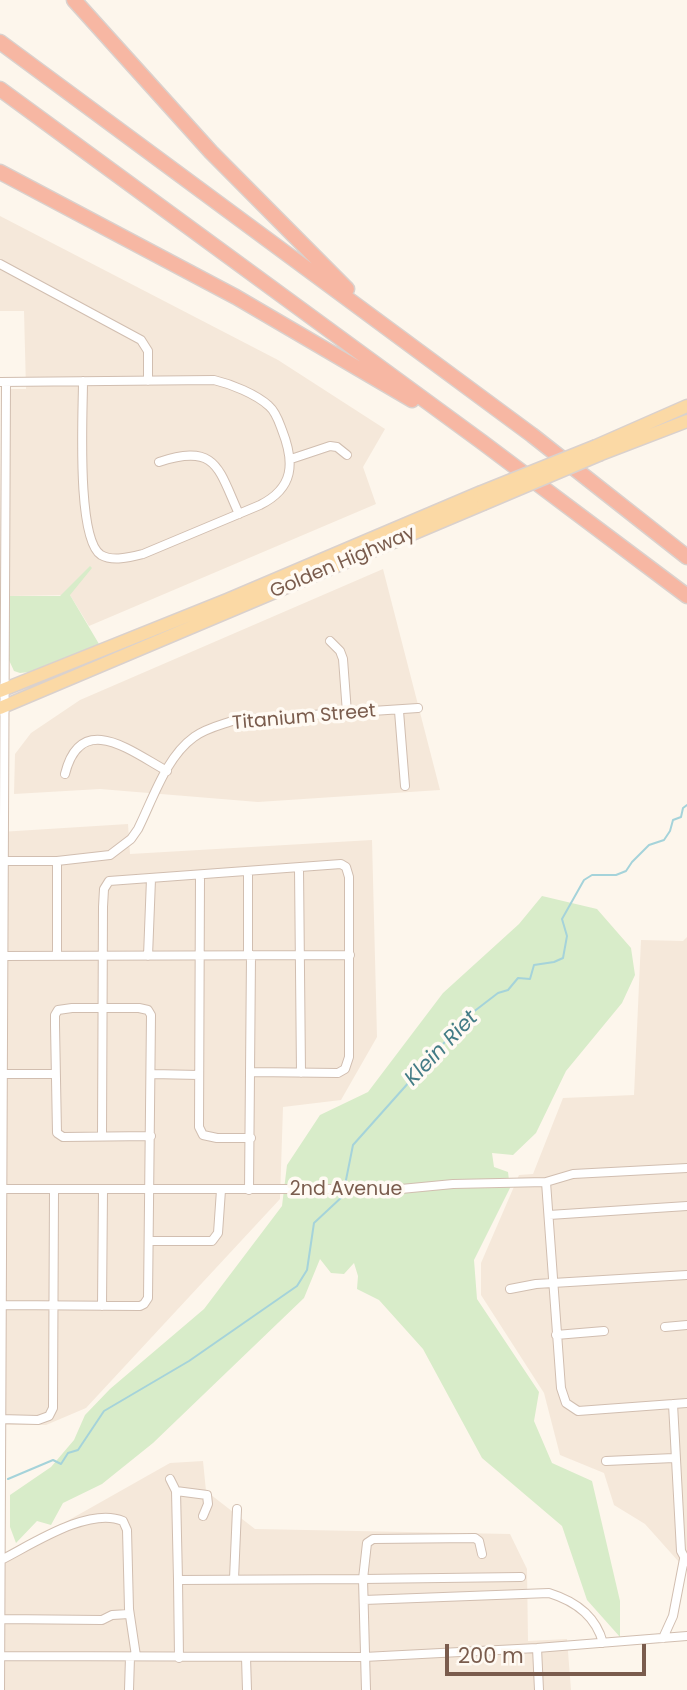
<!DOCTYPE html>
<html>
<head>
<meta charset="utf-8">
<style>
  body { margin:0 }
  #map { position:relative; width:687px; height:1690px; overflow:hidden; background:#fdf6ec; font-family:Poppins,sans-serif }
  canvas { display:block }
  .scale { position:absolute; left:445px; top:1644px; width:201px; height:32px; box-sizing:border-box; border:4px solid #7a5c4d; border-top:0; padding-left:9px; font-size:21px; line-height:24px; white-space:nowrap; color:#7a5c4d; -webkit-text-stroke:5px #fffaf3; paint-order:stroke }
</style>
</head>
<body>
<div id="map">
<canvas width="687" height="1690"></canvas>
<div class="scale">200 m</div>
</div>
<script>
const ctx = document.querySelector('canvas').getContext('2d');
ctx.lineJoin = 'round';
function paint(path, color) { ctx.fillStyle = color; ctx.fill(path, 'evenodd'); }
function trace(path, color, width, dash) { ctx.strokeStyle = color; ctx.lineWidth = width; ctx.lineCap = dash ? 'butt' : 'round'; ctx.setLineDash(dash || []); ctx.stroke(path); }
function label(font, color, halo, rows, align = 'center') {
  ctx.font = font + ' Poppins,sans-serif'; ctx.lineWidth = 7; ctx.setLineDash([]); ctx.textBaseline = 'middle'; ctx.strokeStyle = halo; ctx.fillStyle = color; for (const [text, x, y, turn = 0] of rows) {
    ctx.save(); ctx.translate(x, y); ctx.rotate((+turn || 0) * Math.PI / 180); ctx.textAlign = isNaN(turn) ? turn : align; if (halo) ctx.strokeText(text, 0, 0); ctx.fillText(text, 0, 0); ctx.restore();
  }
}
const residential = new Path2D(`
  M0 216 278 360 385 429 363 467 376 504 89 626 70 595 9 596 6 389H26L24 311H0Z
  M383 569 440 790 258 802 100 789 14 794 15 754 31 733 80 700Z
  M128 824 130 854 372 840 377 1037 341 1100 283 1107 280 1199 86 1408 46 1425H0V832Z
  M687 937V1571L645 1524 614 1505 604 1473 560 1455 544 1393 481 1295V1263L519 1175 533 1174 563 1098 634 1095 641 940 683 941Z
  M203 1461 206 1491 255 1529 510 1534 527 1569 528 1641 567 1639 571 1690H0V1559L170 1463Z`);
const green = new Path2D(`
  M90 566 92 568 70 595 99 644 29 672 20 673 14 671 8 658 9 596H60Z
  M542 896 597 909 631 948 635 975 622 1003 566 1071 536 1133 513 1155 492 1153 494 1167 508 1172 510 1188 474 1260 477 1299 539 1392 534 1421 552 1463 592 1481 620 1601V1637L587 1600 562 1526 482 1458 423 1349 379 1300 357 1289 358 1276 354 1263 344 1274 331 1273 320 1259 304 1298 153 1443 102 1484 63 1503 51 1525 37 1521 16 1543 10 1527V1495L51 1467 74 1440 85 1415 110 1389 204 1309 282 1206 287 1165 320 1115 368 1092 443 993 519 924Z`);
const stream = new Path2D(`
  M345 1185 353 1145 468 1016 498 993 508 990 518 978 530 979 534 965 554 962 563 958 567 936 562 919 584 880 592 875H616L626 871 632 862 649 845 664 840 670 831 673 820 681 817 683 808 687 805
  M8 1479 53 1460 61 1464 68 1453 78 1450 104 1411 189 1361 297 1286 307 1270 314 1223 344 1195`);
const street = new Path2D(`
  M0 264 141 340 148 351V381
  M0 382 214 380C231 384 256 394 269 406 276 412 279 422 282 430 295 463 294 488 260 505L143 554C131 557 113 562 101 555 76 539 83 412 83 381
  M291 459 330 446 337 447 347 455
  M159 462C217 443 218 468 239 514
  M330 641 340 651 343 659 347 713
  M399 711 405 786
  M65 774C81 710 132 752 167 771
  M4 861H57L110 855 131 839 138 829C153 799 166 757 194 737 206 728 221 725 235 720L418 708
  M57 861V956
  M299 869 301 1073
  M200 875 199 1127 203 1135 217 1138H251
  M248 955V872
  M0 956 350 955
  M148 956 151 879
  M3 1074H55
  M152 1074 199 1075
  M102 1136 103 907 104 889 109 881 341 864 346 867 349 877V1057L345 1069 338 1073 252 1072
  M546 1182 561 1388 566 1403 578 1411 687 1403
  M0 1189H401L453 1184 546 1182 573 1174 687 1168
  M249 1190 251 955
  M549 1215 687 1206
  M150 1241H212L218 1233 221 1190
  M510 1289 536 1284 687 1275
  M2 1305 140 1306 144 1304 148 1298 151 1015 148 1010 139 1008H72L58 1010 55 1015V1025L57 1133 63 1137 151 1136
  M102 1306 103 1190
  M665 1327 687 1325
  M556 1335 604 1331
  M673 1404 681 1551 687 1562
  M0 1419 38 1420 49 1416 53 1408 54 1190
  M606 1461 674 1458
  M170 1479 176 1491 178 1580
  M176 1491 207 1495 208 1504 203 1516
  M482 1554 479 1541 475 1538 373 1539 367 1543 363 1579 521 1577
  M1 1560C31 1545 89 1506 123 1521L127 1530 129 1609 136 1656
  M234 1579 237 1509
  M364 1600 549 1593C575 1601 596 1616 603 1643
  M1 1619 102 1620 112 1615 129 1614
  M663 1638 673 1616 684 1559
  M537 1648 539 1690
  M0 1656 364 1657 537 1648 687 1636
  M246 1657 247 1690
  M179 1658 178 1580 363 1579 366 1690
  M0 1690 6 382
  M129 1690 130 1657`);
const primary = new Path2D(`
  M596 446 687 406
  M601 454 687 421
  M0 691 227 600 479 493
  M0 708 483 504`);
const highway = new Path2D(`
  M74 0 211 152 347 289
  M0 42 532 435 687 557
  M0 89 482 442 687 596
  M0 172 236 297 412 400`);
const primaryBridge = new Path2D(`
  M479 493 596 446
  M483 504 601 454`);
const streetNames = [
  ["Golden Highway",343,563,-23],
  ["Titanium Street",304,718,-5],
  ["2nd Avenue",346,1190]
];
const waterNames = [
  ["Klein Riet",442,1049,-46]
];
paint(residential, '#f5e8da');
paint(green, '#d8ecc9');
trace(stream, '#a5d3da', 2);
trace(street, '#d1beb0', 10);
trace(primary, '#dad1cd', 15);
trace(highway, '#dad1cd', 17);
trace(street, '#fff', 8);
trace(primary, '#fbd9a5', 12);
trace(highway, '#f7b7a3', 14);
trace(primaryBridge, '#dad1cd', 15, []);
trace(primaryBridge, '#fbd9a5', 12);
label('19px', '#7a5c4d', '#fffaf3', streetNames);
label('italic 21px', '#437c86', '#fffaf3', waterNames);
</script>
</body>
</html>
